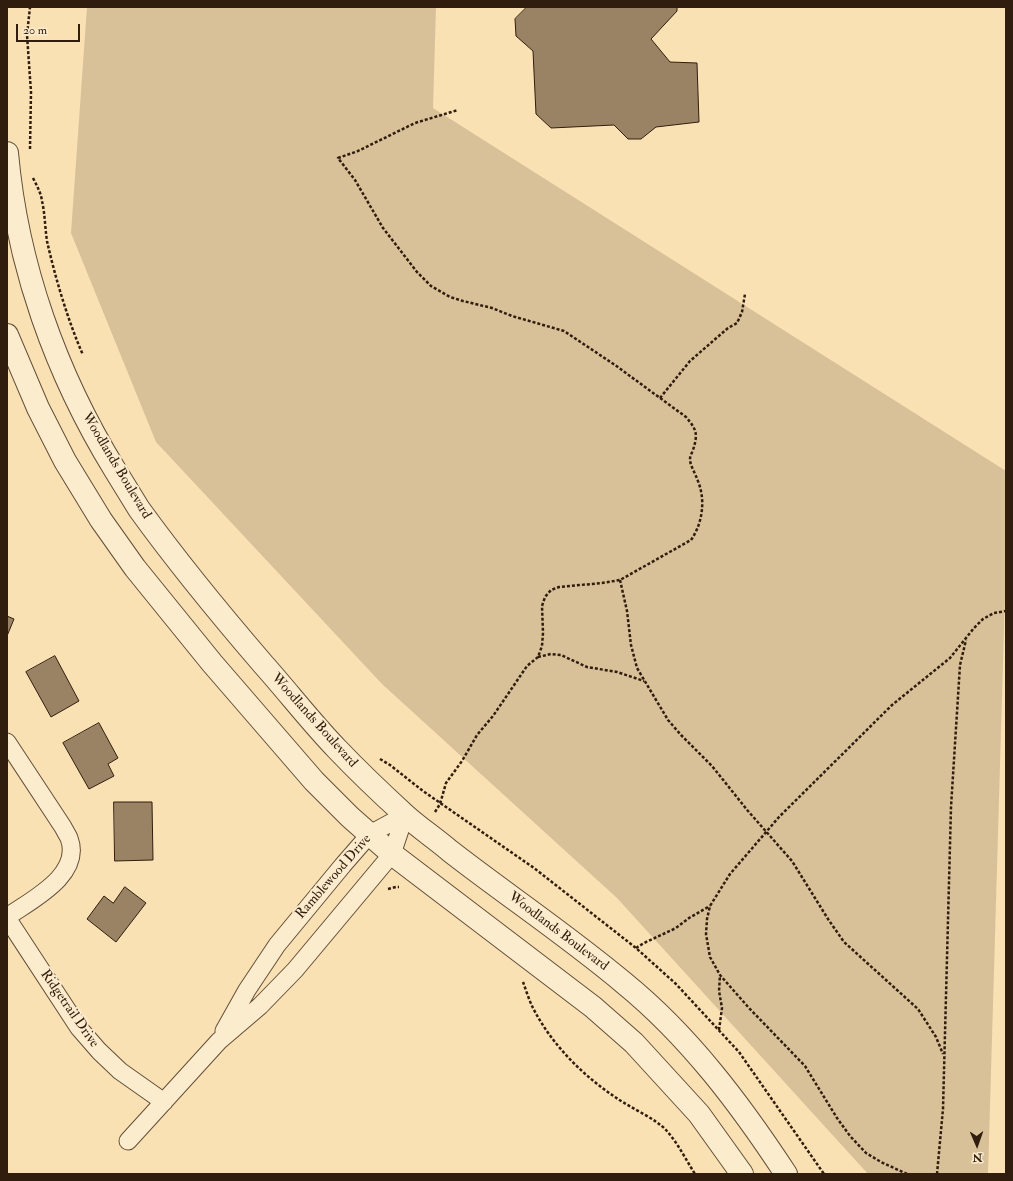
<!DOCTYPE html>
<html>
<head>
<meta charset="utf-8">
<style>
  body { margin:0 }
  #map { position:relative; width:1013px; height:1181px; overflow:hidden; background:#fae1b4; font-family:"IM FELL Double Pica",serif }
  canvas { display:block }
  .frame { position:absolute; inset:0; border:8px solid #301d0d; pointer-events:none }
  .north { position:absolute; left:957px; top:1125px; width:40px; height:40px; -webkit-text-stroke:3px #fcecce; paint-order:stroke; rotate:178deg; font-size:11px; font-weight:700; line-height:16px; text-align:center; color:#301d0d }
  .north::after { content:''; display:block; margin:auto; width:14px; height:18px; background:#301d0d; clip-path:polygon(50% 0,100% 100%,50% 72%,0 100%) }
  .scale { position:absolute; left:16px; top:24px; width:64px; height:18px; box-sizing:border-box; border:2px solid #301d0d; border-top:0; padding-left:5px; font-size:12px; line-height:14px; white-space:nowrap; color:#301d0d; -webkit-text-stroke:3px #fcecce; paint-order:stroke }
</style>
</head>
<body>
<div id="map">
<canvas width="1013" height="1181"></canvas>
<div class="frame"></div>
<div class="north">N</div>
<div class="scale">20 m</div>
</div>
<script>
const ctx = document.querySelector('canvas').getContext('2d');
ctx.lineJoin = 'round';
function paint(path, color) { ctx.fillStyle = color; ctx.fill(path, 'evenodd'); }
function trace(path, color, width, dash) { ctx.strokeStyle = color; ctx.lineWidth = width; ctx.lineCap = dash ? 'butt' : 'round'; ctx.setLineDash(dash || []); ctx.stroke(path); }
function label(font, color, halo, rows, align = 'center') {
  ctx.font = font + ' "IM FELL Double Pica",serif'; ctx.lineWidth = 4; ctx.setLineDash([]); ctx.textBaseline = 'middle'; ctx.strokeStyle = halo; ctx.fillStyle = color; for (const [text, x, y, turn = 0] of rows) {
    ctx.save(); ctx.translate(x, y); ctx.rotate((+turn || 0) * Math.PI / 180); ctx.textAlign = isNaN(turn) ? turn : align; if (halo) ctx.strokeText(text, 0, 0); ctx.fillText(text, 0, 0); ctx.restore();
  }
}
const green = new Path2D(`
  M87 7H436L433 108 1006 471V561L988 1174H868L617 898 382 684 156 442 71 233Z`);
const building = new Path2D(`
  M527 7H677V11L651 39 670 62 697 63 699 122 656 127 641 139H628L614 125 551 128 536 114 533 51 516 36 515 19Z
  M7 616 14 619 7 636Z
  M55 656 79 701 51 717 26 672Z
  M99 723 118 758 108 764 114 776 89 789 63 743Z
  M114 802H152L153 860 115 861Z
  M125 887 146 903 116 942 87 919 104 896 113 903Z`);
const path = new Path2D(`
  M30 149 31 92 27 35 30 7
  M33 178C37 186 41 193 42 201 45 214 45 228 47 241 55 277 68 321 83 355
  M660 398 690 361 728 328 737 323 742 312 745 294
  M620 580 627 611 631 645 637 668 668 720 681 735 712 766 748 811 792 861 828 919 844 942 918 1009 936 1037 943 1054
  M538 657 551 654 561 655 587 667 617 672 644 681
  M380 759 390 765 423 791 534 868 636 948 676 984 739 1052 824 1174
  M435 812 440 804 446 783 462 761 477 735 493 716 527 666 538 657 542 646 543 633 542 606 545 597 551 590 559 587 602 583 620 580 691 540C703 523 706 498 697 479 695 472 690 466 690 459 690 456 692 453 693 450 698 434 697 430 686 417L615 365 564 331 512 316 492 308 463 301 450 297 431 286 417 272 383 228 355 180 338 158 358 151 415 123 458 110
  M388 889 396 887H399
  M636 948 644 943 676 928 689 918 710 906
  M523 982C526 990 529 1000 533 1008 552 1045 583 1076 618 1099 631 1108 656 1119 666 1130 678 1143 686 1160 695 1174
  M719 1030 722 1008 719 991 720 975
  M907 1174 881 1162 866 1153 850 1136 837 1118 805 1066 749 1008 720 975 710 957 706 934 707 919 710 906 730 874 779 817 892 705 950 658 974 628 983 619 994 613 1006 611
  M937 1174 943 1109 951 807 960 665 966 640`);
const minor = new Path2D(`
  M7 742 63 827C65 831 67 834 69 838 83 875 31 900 7 917
  M7 918 79 1028 99 1051 120 1071 164 1102
  M224 1031 247 990 277 945 343 865 370 834 405 815
  M128 1141 219 1041 260 1006 295 970 392 854 405 815`);
const tertiary = new Path2D(`
  M7 153C17 265 56 374 115 470 123 483 131 496 139 509 178 563 220 614 263 664 288 692 311 722 337 749 358 771 381 793 404 814 418 827 435 838 450 851 508 896 568 936 624 983 689 1036 740 1104 786 1174
  M7 335 38 408 65 461 101 520 135 568 212 663 314 781 350 817 392 854 593 1007 634 1043 699 1114 742 1174`);
const streetNames = [
  ["Woodlands Boulevard",116,466,59],
  ["Woodlands Boulevard",314,721,48],
  ["Ramblewood Drive",334,877,-49],
  ["Woodlands Boulevard",558,932,37],
  ["Ridgetrail Drive",69,1009,55]
];
paint(green, '#d8c098');
paint(building, '#998364');
trace(building, '#301d0d', 1);
trace(minor, '#624e37', 19);
trace(tertiary, '#624e37', 24);
trace(path, '#301d0d', 2.5, [3, 2]);
trace(minor, '#fcecce', 17);
trace(tertiary, '#fcecce', 22);
label('14px', '#301d0d', '#fcecce', streetNames);
</script>
</body>
</html>
